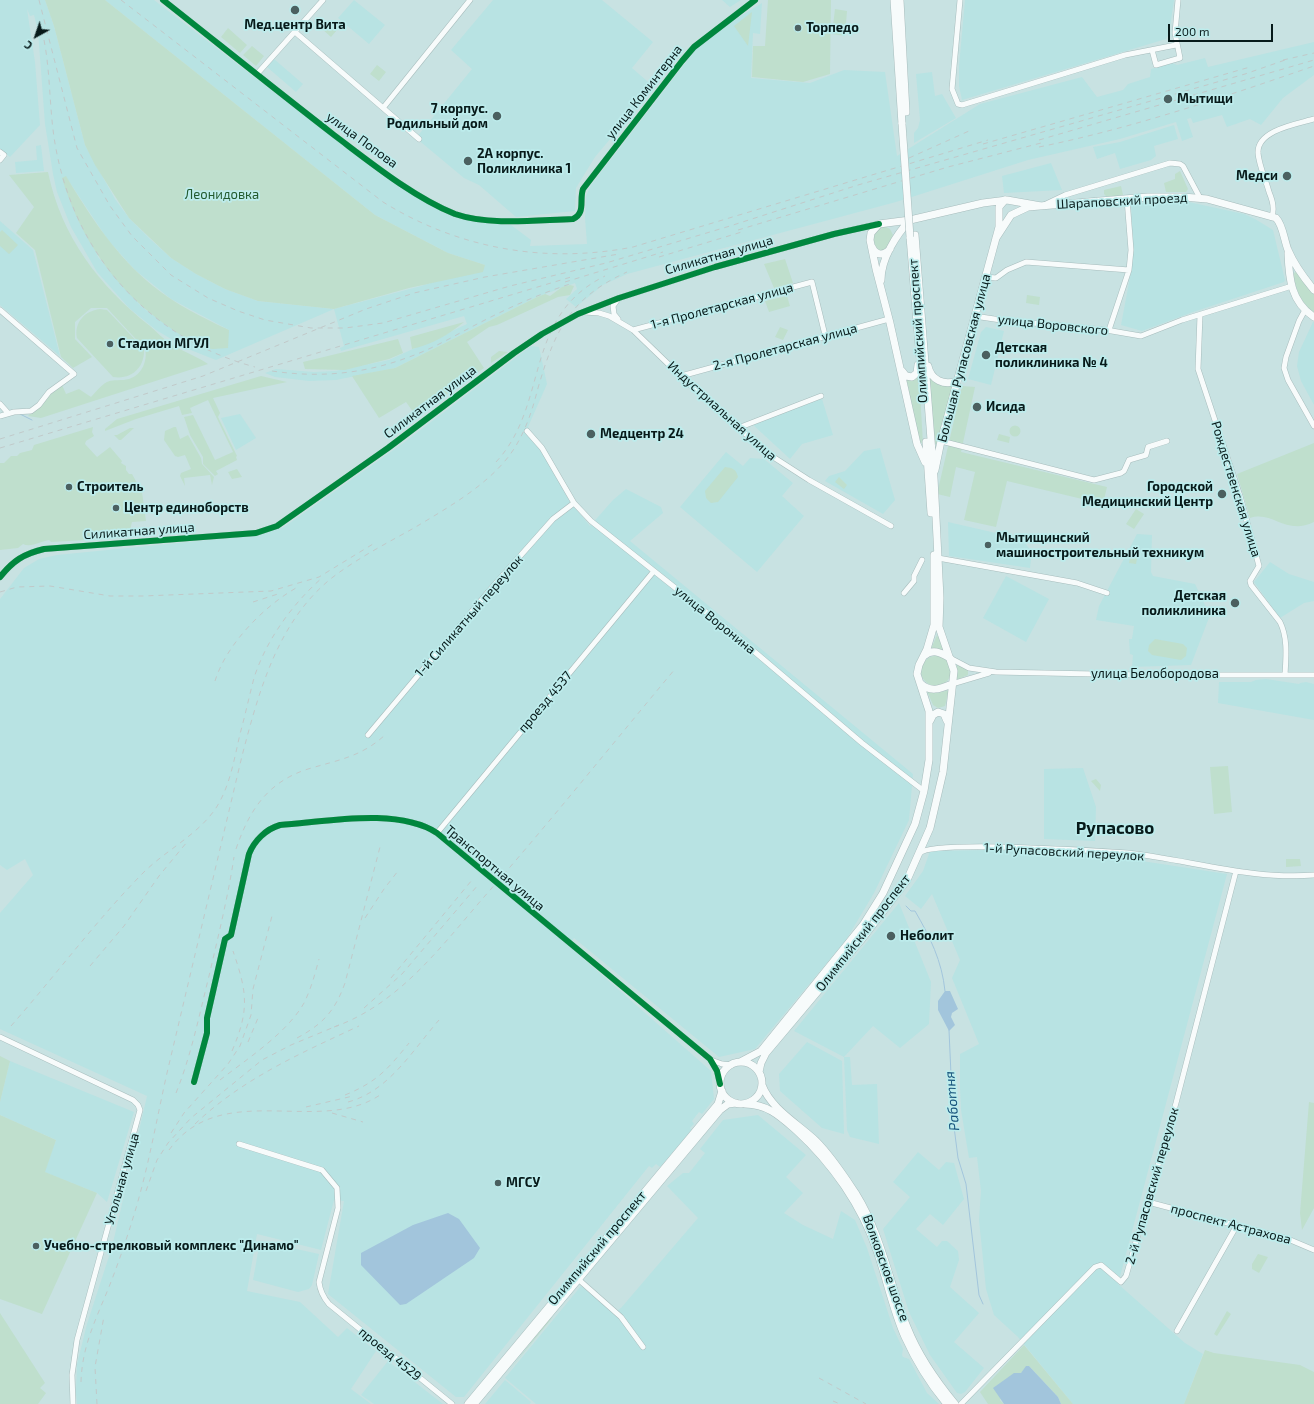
<!DOCTYPE html>
<html>
<head>
<meta charset="utf-8">
<style>
  body { margin:0 }
  #map { position:relative; width:1314px; height:1404px; overflow:hidden; background:#c8e2e2; font-family:"Exo 2",sans-serif }
  canvas { display:block }
  .north { position:absolute; left:16px; top:16px; width:40px; height:40px; -webkit-text-stroke:3px #bdecec; paint-order:stroke; rotate:220deg; font-size:11px; font-weight:700; line-height:16px; text-align:center; color:#071a1a }
  .north::after { content:''; display:block; margin:auto; width:14px; height:18px; background:#071a1a; clip-path:polygon(50% 0,100% 100%,50% 72%,0 100%) }
  .scale { position:absolute; left:1168px; top:24px; width:105px; height:18px; box-sizing:border-box; border:2px solid #071a1a; border-top:0; padding-left:5px; font-size:12px; line-height:14px; white-space:nowrap; color:#071a1a; -webkit-text-stroke:3px #bdecec; paint-order:stroke }
</style>
</head>
<body>
<div id="map">
<canvas width="1314" height="1404"></canvas>
<div class="north">С</div>
<div class="scale">200 m</div>
</div>
<script>
const ctx = document.querySelector('canvas').getContext('2d');
ctx.lineJoin = 'round';
function paint(path, color) { ctx.fillStyle = color; ctx.fill(path, 'evenodd'); }
function trace(path, color, width, dash) { ctx.strokeStyle = color; ctx.lineWidth = width; ctx.lineCap = dash ? 'butt' : 'round'; ctx.setLineDash(dash || []); ctx.stroke(path); }
function label(font, color, halo, rows, align = 'center') {
  ctx.font = font + ' "Exo 2",sans-serif'; ctx.lineWidth = 3.5; ctx.setLineDash([]); ctx.textBaseline = 'middle'; ctx.strokeStyle = halo; ctx.fillStyle = color; for (const [text, x, y, turn = 0] of rows) {
    ctx.save(); ctx.translate(x, y); ctx.rotate((+turn || 0) * Math.PI / 180); ctx.textAlign = isNaN(turn) ? turn : align; if (halo) ctx.strokeText(text, 0, 0); ctx.fillText(text, 0, 0); ctx.restore();
  }
}
const built = new Path2D(`
  M0 0H45L54 26 85 145 115 199 129 218 150 239 171 258 196 274 225 289 258 301 334 309 421 286 485 265 448 253 375 215 105 0H154L383 176 444 213 479 222 511 225 531 240 530 246 587 244 585 218 586 196 591 185 696 49 724 26 762 3 760 34 753 33 751 78 810 83 844 70 885 72 897 156 980 104 1082 77 1097 97 1123 90 1128 84 1150 77 1151 69 1172 63 1177 65 1205 58 1208 67 1314 42V75L1283 98 1261 125 1250 119 1227 127 1222 115 1193 123 1191 118 1187 119 1193 137 1182 141 1176 122 1120 139 1028 160 896 202 627 274 603 285 576 307 566 299 577 289 575 283 537 297 395 368 336 380 309 381 275 377 265 373 276 369 314 372 335 371 389 360 467 324 464 316 341 351 340 348 344 346 334 309 216 360 188 349 156 330 129 308 97 272 71 227 57 192 53 174 45 124 38 31 34 15 30 16 27 9 35 62 40 125 10 157 3 152 0 155ZM66 177 108 240 135 270 171 299 229 330 154 316 141 306 98 257Z
  M354 0 385 25 369 44 338 18Z
  M493 0H602L653 42 632 68 654 87 595 157 576 188 575 211 516 217 479 185 464 178 416 138 472 69 451 50Z
  M722 0H741L730 7Z
  M965 0H1174L1169 34 1166 39 962 100 959 86V66Z
  M274 59 303 84 296 92 267 67Z
  M932 72 935 96 942 94 956 118 914 143V133L918 128 920 120 916 74Z
  M1174 125 1178 139 1154 146 1156 156 1151 160 1120 169 1115 153 1097 159 1093 147 1120 142Z
  M41 145 44 171 16 173 15 162 37 160 36 146Z
  M1051 163 1062 190 1004 193 1002 176Z
  M1168 201H1184L1244 214 1255 219 1273 230 1285 280 1284 282 1193 312 1142 331 1121 325 1131 272 1133 244 1131 204Z
  M0 221 33 250 60 356 0 305Z
  M1313 322H1314V405L1301 381 1297 366 1299 352Z
  M986 327 1004 331 991 385 968 379 981 332Z
  M531 346 539 347 547 384 528 427 570 502 590 526 613 500 626 489 661 507 663 513 630 541 913 774 909 820 874 893 846 940 755 1049 719 1057 574 938 569 946 711 1071 714 1099 702 1114 699 1112 692 1121 694 1124 690 1128 692 1130 660 1167 656 1164 652 1168 649 1166 464 1397H456L328 1294 344 1201 334 1200 321 1250 257 1234 247 1291 300 1302 338 1337 347 1328 376 1351 351 1389 371 1404H77L76 1393 77 1364 87 1324 112 1247 147 1096 0 1029V913L33 875 25 859 7 870 0 865V599L24 568 39 559 57 555 259 535 284 527 402 444Z
  M822 399 833 435 802 444 790 459 750 422Z
  M240 414 256 438 236 450 221 418Z
  M880 448 895 500 883 514 825 481 829 476 845 471 864 451Z
  M726 452 743 466 750 458 764 459 793 483 782 496 804 516 757 572 680 507Z
  M948 522 1022 539 1032 552 1030 568 949 556Z
  M1137 534 1152 535 1151 572 1153 576 1195 584 1209 613 1210 615 1191 665 1132 667 1133 655 1130 654 1129 639H1132L1134 626 1096 620 1099 606Z
  M1270 562 1289 574 1314 582V601L1304 603 1280 618 1254 582Z
  M1006 576 1049 599 1026 642 983 618Z
  M1266 679 1299 684 1300 683 1306 682 1314 684V720L1218 703 1219 682H1251L1256 680Z
  M1083 768 1096 807 1095 841 1044 839V769Z
  M987 850 1096 854 1227 874 1118 1284 1185 1343 1203 1354 1184 1404H1073L1018 1337 994 1315 986 1289 979 1220 981 1191 977 1157 969 1158 961 1110 960 1088V1054L979 1044 952 978 960 960 932 894 921 909 905 896 923 871 930 851Z
  M899 903 931 982 929 1024 900 1048 873 1026 844 1057H850L852 1085 877 1084 879 1144 850 1137 847 1130 844 1057 794 1031Z
  M807 1042 842 1061 844 1134 822 1128 780 1091 779 1074Z
  M10 1061 134 1112 107 1202 97 1193 44 1172 56 1140 0 1115V1102Z
  M758 1115 806 1155 786 1177 803 1193 784 1213 803 1225 833 1239 841 1211 855 1220 867 1248 893 1328 903 1349 902 1355 903 1357 909 1359 927 1393 939 1404H536L505 1378 581 1286 614 1313 621 1308 698 1218 667 1186 683 1173H689L705 1153 700 1149 723 1120Z
  M918 1152 939 1170 946 1162 954 1163 964 1199 943 1225 930 1214 916 1229 937 1247 942 1241H947L958 1251 959 1260 950 1287 979 1313 954 1342 984 1368 965 1392 961 1394 957 1393 930 1355 909 1312 883 1229 910 1197 893 1182Z
  M260 1241 319 1254 312 1285 309 1289 298 1292 253 1280Z
  M388 1361 430 1394 443 1404H374L361 1395Z
  M505 1380 531 1402 530 1404H485Z`);
const green = new Path2D(`
  M45 0H105L375 215 448 253 485 265 483 272 409 288 334 309 258 301 225 289 196 274 171 258 129 218 95 165 85 145 54 26Z
  M768 0H831L830 74 803 82 752 77 753 46H765Z
  M835 9 847 11 845 36 832 34Z
  M752 12 748 46 734 26Z
  M328 22 337 30 331 37 322 29Z
  M228 28 247 45 240 53 221 37Z
  M252 46 264 56 256 66 243 55Z
  M377 65 386 72 379 81 370 74Z
  M1180 171 1188 189 1186 192H1166L1164 183 1175 179V174Z
  M48 172C61 236 99 286 150 326 158 333 166 342 176 347 187 353 198 357 208 364L41 418 28 416 50 393 62 385 66 394 79 389 91 397C96 392 101 385 107 382 114 379 122 381 129 379 142 375 148 360 145 349L107 308H91L75 322V339L92 357 73 368 61 357 35 250 16 233 34 207 9 175Z
  M66 176C90 216 116 256 153 286 175 304 203 318 229 330L228 348C221 348 212 350 206 348 192 344 178 333 166 325 115 289 80 238 62 178Z
  M1121 186 1123 195 1107 197 1104 194V190Z
  M885 226 890 229 893 235 886 250 879 251 874 245 873 233 877 228Z
  M2 230 18 245 9 254 0 246V232Z
  M785 259 793 283 774 288 764 264Z
  M1296 271 1314 293V313C1300 302 1297 291 1293 275Z
  M570 285 574 286 570 295 558 297 497 325 489 327 467 342 484 368 416 416 406 402 379 418 352 376 395 368 537 297 545 294 550 296 562 287Z
  M1027 295 1040 297 1039 305 1026 303Z
  M787 296 790 306 769 312 765 301Z
  M100 309 107 310 144 349C145 367 132 380 113 377L77 338C74 323 84 311 100 309Z
  M464 322C448 335 433 344 412 349L410 337Z
  M780 327 788 330 783 340 775 337Z
  M398 339 403 353 389 359 345 370 305 369 303 362Z
  M499 351 508 352 491 363V357Z
  M919 375 923 444 920 442 906 378Z
  M261 376 287 382 213 398 220 413 218 417 237 456 236 457 237 460 216 471 218 474 215 476 203 464V457L190 435 184 417 193 415 215 460 233 452 208 400 190 408 192 413 182 415 179 406 136 419 105 431V429L117 419Z
  M929 377 954 384 937 444H934Z
  M962 386 975 387 961 452 1107 487 1103 504 1007 481 996 527 964 520 975 472 956 467 950 497 937 494Z
  M1009.5 431a5.5 5.5 0 1 1 11 0a5.5 5.5 0 1 1-11 0Z
  M93 427 92 432 94 436 86 441 85 444 97 457 110 447 122 461 121 463 126 466V470L129 474H132L142 492 146 521 132 522 130 530 122 532 120 538 51 542 49 540C41 541 31 548 23 544L18 548 0 550V463H4L11 456H17L20 453 32 450 34 445Z
  M174 427H176L180 439 188 435 201 458 202 464 214 477 212 485 210 475 184 478 185 486 180 476 181 473 191 469 185 455 178 457 175 456 164 440 165 431Z
  M130 428H134L121 440H119L114 435H117Z
  M999 434 1010 437 1009 443 997 440Z
  M1314 443V522C1285 536 1273 510 1250 518L1237 474Z
  M725 467C733 468 736 469 738 477L718 502 711 503 706 498 705 491Z
  M237 469 242 477 232 479 228 472Z
  M839 477 847 485 844 489 835 482Z
  M1136 509 1144 514 1134 529 1126 524Z
  M1131 552 1138 553 1136 564 1129 563Z
  M937 635 946 652 930 651Z
  M1155 639 1183 644 1187 648 1186 656 1181 660 1152 655 1148 651 1149 645Z
  M921 671a15 15 0 1 1 30 0a15 15 0 1 1-30 0Z
  M957 663 968 669V675L956 680Z
  M949 690 945 706 938 708 933 705 927 691 937 693Z
  M1228 766 1232 812 1214 814 1210 767Z
  M1096 779 1101 785 1100 791 1091 781Z
  M1286 859H1300L1301 866 1286 867Z
  M0 1056 10 1061 0 1102Z
  M1309 1102 1314 1103V1208L1302 1230 1300 1213Z
  M0 1115 56 1140 45 1172 97 1193 42 1314 0 1299Z
  M1258 1254 1268 1257 1259 1273 1252 1269V1264Z
  M1227 1311 1231 1314 1217 1336 1214 1334Z
  M0 1313 45 1383 40 1388 46 1393 38 1404H0Z
  M553 1317 507 1373 548 1321Z
  M1024 1345 1073 1404H1061L1058 1397 1029 1366 1021 1373 1000 1400 1004 1404H988L980 1392Z
  M1205 1350 1214 1353 1300 1365 1314 1372V1404H1184Z`);
const water = new Path2D(`
  M945 991H950L958 1009 952 1013 951 1017 955 1025 949 1031 938 1010V1001Z
  M448 1213 459 1219 480 1248 474 1258 406 1304 400 1305 361 1265V1253L413 1225Z
  M1026 1366H1029L1058 1397 1061 1404H1004L993 1388 1014 1373H1021Z`);
const stream = new Path2D(`
  M20 414 32 420
  M906 906 911 911H915C930 937 942 961 945 991
  M949 1030 953 1119 958 1158 966 1184 979 1295 983 1304`);
const minor = new Path2D(`
  M163 0C220 45 277 91 334 135 370 162 413 197 455 214 490 226 537 220 573 219 586 213 579 200 583 189L682 61 694 47 755 0
  M960 0 952 89 958 104 962 105 1125 55 1176 45
  M295 32 419 139
  M1152 50 1156 65 1180 58 1175 33 1178 0
  M257 74 323 0
  M383 108 470 0
  M0 152 4 155 0 160
  M1044 205 1065 195 1170 163 1180 164 1183 166 1200 198
  M1272 216C1275 208 1272 199 1269 192 1266 180 1259 166 1258 153 1257 130 1297 124 1314 119
  M985 277 996 278 1007 270 1026 262 1129 270
  M618 299 613 306 614 314 618 319
  M0 310 74 374 49 392 39 405 31 411 14 412 0 416
  M1305 310 1299 321 1286 357 1284 368 1288 380 1314 426
  M585 312 599 313 609 316 633 330 689 384 767 453 809 480 891 526
  M1200 315 1198 369 1240 496 1259 566 1250 581 1251 585 1280 622C1288 638 1286 657 1285 675
  M974 316 1001 320 1106 330 1141 336 1182 320 1292 286
  M633 330 812 282 825 335
  M1109 330 1129 270 1131 250 1127 199
  M681 376 889 319
  M0 404 8 413
  M738 428 821 396
  M527 431 542 448 574 503 591 521 736 636 862 743 924 791
  M941 441 1094 480 1121 473 1124 471 1129 460 1146 455 1148 447 1167 441
  M938 558 1077 583 1107 593
  M0 577C13 561 23 554 44 549L256 533 277 526 388 448 514 353 542 334 578 314 619 298 715 267 834 234 878 224
  M904 593 914 581V576L922 560
  M950 658 969 668 996 672 1144 675H1314
  M952 684 989 673
  M368 735 489 591 553 519 574 503
  M437 833 654 571
  M920 853C932 840 1101 851 1128 853 1190 860 1251 880 1314 875
  M0 1037 133 1100 138 1105 140 1110 77 1340 72 1375 73 1404
  M711 1060 722 1064 732 1065
  M194 1082 207 1033V1018L225 939 231 935 249 854C254 841 266 829 280 825 325 822 397 807 437 833L710 1059 717 1071 720 1084
  M239 1144 322 1170 337 1188 338 1208 319 1282C320 1291 323 1297 329 1304L452 1404
  M1148 1202 1288 1239 1314 1250
  M578 1279 621 1317 643 1347
  M1177 1331 1237 1225
  M961 1404 1095 1267 1101 1265 1121 1282 1126 1276 1176 1103 1236 871`);
const major = new Path2D(`
  M894 0 902 124
  M900 0 906 112
  M910 237 922 383
  M996 238 1011 215 1028 207 1148 197H1183L1207 199 1276 218C1283 225 1284 240 1288 250 1294 264 1304 278 1314 290
  M872 247C876 256 884 256 890 249
  M1288 253C1289 279 1291 302 1314 317
  M881 280C881 259 896 235 910 220
  M928 366C931 380 944 386 957 381
  M902 371 906 376 912 377 917 373 918 365
  M926 442 931 513
  M925 462 917 444 890 323 876 269 870 240 871 233 879 224 910 220 983 203 1007 200 1041 206
  M935 470 941 441 999 227V207L1005 200
  M924 656C933 648 941 653 950 658
  M920 683C930 693 940 689 952 684
  M930 721 933 715 938 712 944 714 947 721
  M740 1062 761 1051 863 925 883 893 915 824 924 791 929 760V711L917 674 919 665 927 649 934 625V555
  M720 1083a21 21 0 1 1 42 0a21 21 0 1 1-42 0Z
  M759 1072 761 1063 766 1053 861 940 907 880 930 828 943 772 954 671 939 627 940 598 934 478 915 235
  M762 1085C771 1109 798 1124 816 1141 832 1157 844 1176 856 1194 882 1236 889 1283 907 1327 918 1355 936 1381 955 1404
  M745 1104C768 1104 781 1117 797 1131 832 1163 862 1206 877 1251 887 1280 893 1310 905 1337 916 1361 930 1384 947 1404
  M468 1404 718 1104 722 1091
  M474 1404 720 1110 728 1104 736 1103`);
const rail = new Path2D(`
  M39 0 77 148 110 206 132 236 171 275 208 298 238 311 265 320 311 328H345L383 323 510 286 606 263 730 226 858 185 1245 74 1288 59
  M121 0 383 202C459 249 546 264 633 247L988 140
  M44 40C51 76 49 113 56 149 76 256 150 339 255 367
  M1283 60 1314 53
  M1039 140 1314 60
  M983 144 1250 67
  M1039 147C1133 128 1224 97 1314 66
  M909 158 969 131
  M738 230 948 167 1045 142
  M659 257 745 231
  M565 282 663 252
  M272 371C319 378 364 374 409 357 435 348 459 333 483 321 512 306 542 293 573 283
  M0 439 203 376 366 309 414 293 485 277 619 254
  M0 448 571 277
  M496 462C550 404 522 317 605 276
  M0 592 17 587 50 586 110 596H143L271 591 319 577 373 544
  M253 602 281 593
  M215 681C226 645 263 607 296 588
  M236 849C249 811 267 782 308 769 338 760 361 757 385 735
  M365 918 384 889 398 871
  M90 966 124 926 159 876 187 842
  M391 978 472 880
  M364 1008 402 974 478 885
  M11 1026C55 976 95 922 141 875 164 851 197 836 216 808 230 786 234 760 240 734 245 716 249 697 254 678 266 640 293 603 323 577
  M334 1027C402 1003 445 941 491 889 554 817 614 742 675 669
  M297 1038C323 1024 335 1011 345 983L381 843
  M248 1042 258 1018
  M232 1051C250 1009 247 992 233 951
  M220 1080C247 1059 287 1033 304 1003 311 989 315 974 319 959
  M176 1093C191 1056 199 1016 209 976 218 937 228 897 234 857
  M345 1095C377 1082 388 1069 409 1043
  M348 1102C389 1091 412 1051 439 1020
  M306 1107 353 1096
  M332 1113 363 1122
  M195 1124C242 1079 301 1053 359 1026
  M171 1133 184 1113 228 1064 240 1046 251 1015 253 989 273 912
  M169 1150C221 1078 319 1136 380 1095
  M146 1191 157 1160 168 1143 191 1118 262 1060 291 1045 339 1025
  M819 1378 866 1404
  M81 1382C82 1346 96 1319 109 1287 118 1264 126 1241 133 1218 148 1170 156 1122 167 1073L242 756C259 691 278 620 333 577 358 558 387 543 414 528 447 508 485 487 509 456 524 436 532 412 538 388 555 330 570 298 627 272
  M833 1401 840 1404
  M97 1404 95 1367 104 1316`);
const majorBridge = new Path2D(`
  M902 124 910 237`);
const cycleway = new Path2D(`
  M163 0C220 45 277 91 334 135 370 162 413 197 455 214 490 226 537 220 573 219 586 213 579 200 583 189L682 61 694 47 755 0
  M0 577C13 561 23 554 44 549L256 533 277 526 388 448 514 353 542 334 578 314 619 298 715 267 834 234 879 224
  M194 1082 207 1033V1018L225 939 231 935 249 854C254 841 266 829 280 825 325 822 397 807 437 833L710 1059 717 1071 720 1084`);
const markers = [
  [295,10,5,"#4b6060"],
  [798,28,4,"#4b6060"],
  [1168,99,5,"#4b6060"],
  [497,116,5,"#4b6060"],
  [468,161,5,"#4b6060"],
  [1287,176,5,"#4b6060"],
  [110,344,4,"#4b6060"],
  [986,355,5,"#4b6060"],
  [977,407,5,"#4b6060"],
  [591,434,5,"#4b6060"],
  [69,487,4,"#4b6060"],
  [1222,494,5,"#4b6060"],
  [116,508,4,"#4b6060"],
  [988,545,4,"#4b6060"],
  [1235,603,5,"#4b6060"],
  [891,936,5,"#4b6060"],
  [498,1183,4,"#4b6060"],
  [36,1246,4,"#4b6060"]
];
const poiNames = [
  ["Мед.центр Вита",295,25,"center"],
  ["Торпедо",806,28],
  ["Мытищи",1177,99],
  ["7 корпус.",488,109,"right"],
  ["Родильный дом",488,124,"right"],
  ["2А корпус.",477,154],
  ["Поликлиника 1",477,169],
  ["Медси",1278,176,"right"],
  ["Стадион МГУЛ",118,344],
  ["Детская",995,348],
  ["поликлиника № 4",995,363],
  ["Исида",986,407],
  ["Медцентр 24",600,434],
  ["Строитель",77,487],
  ["Городской",1213,487,"right"],
  ["Медицинский Центр",1213,502,"right"],
  ["Центр единоборств",124,508],
  ["Мытищинский",996,538],
  ["машиностроительный техникум",996,553],
  ["Детская",1226,596,"right"],
  ["поликлиника",1226,611,"right"],
  ["Неболит",900,936],
  ["МГСУ",506,1183],
  ["Учебно-стрелковый комплекс \"Динамо\"",44,1246]
];
const streetNames = [
  ["улица Коминтерна",644,92,-52],
  ["улица Попова",362,140,36],
  ["Шараповский проезд",1122,201,-3],
  ["Силикатная улица",719,255,-16],
  ["1-я Пролетарская улица",722,306,-15],
  ["улица Воровского",1053,325,6],
  ["Олимпийский проспект",918,331,-94],
  ["2-я Пролетарская улица",785,347,-15],
  ["Большая Рупасовская улица",964,358,-75],
  ["Силикатная улица",430,402,-37],
  ["Индустриальная улица",722,411,42],
  ["Рождественская улица",1236,489,73],
  ["Силикатная улица",139,531,-4],
  ["1-й Силикатный переулок",469,616,-49],
  ["улица Воронина",715,620,39],
  ["улица Белобородова",1155,674],
  ["проезд 4537",545,702,-50],
  ["1-й Рупасовский переулок",1064,852,3],
  ["Транспортная улица",495,868,40],
  ["Олимпийский проспект",863,933,-52],
  ["Угольная улица",122,1179,-74],
  ["2-й Рупасовский переулок",1152,1186,-74],
  ["проспект Астрахова",1231,1224,15],
  ["Олимпийский проспект",597,1248,-50],
  ["Волковское шоссе",886,1268,70],
  ["проезд 4529",390,1354,39]
];
const parkNames = [
  ["Леонидовка",222,195]
];
const waterNames = [
  ["Работня",952,1101,-95]
];
const districtNames = [
  ["Рупасово",1115,828]
];
paint(built, '#b8e3e3');
paint(green, '#bfdfcd');
paint(water, '#a2c5dc');
trace(stream, '#a2c5dc', 1);
trace(minor, '#a7bcbc', 6);
trace(major, '#a7bcbc', 8);
trace(minor, '#f7fbfb', 5);
trace(major, '#f7fbfb', 7);
trace(rail, '#c1c9c9', 1, [5, 5]);
trace(majorBridge, '#a7bcbc', 8, []);
trace(majorBridge, '#f7fbfb', 7);
trace(cycleway, '#00873e', 6);
for (const [x, y, r, color] of markers) { const dot = new Path2D(); dot.arc(x, y, r, 0, 2 * Math.PI); ctx.fillStyle = color; ctx.fill(dot); trace(dot, '#bdecec', 1.5); }
label('bold 13px', '#071a1a', '#bdecec', poiNames, 'left');
label('13px', '#071a1a', '#bdecec', streetNames);
label('13px', '#235a2f', '#bdecec', parkNames);
label('italic 14px', '#16537c', '#bdecec', waterNames);
label('bold 17px', '#071a1a', '#bdecec', districtNames);
</script>
</body>
</html>
